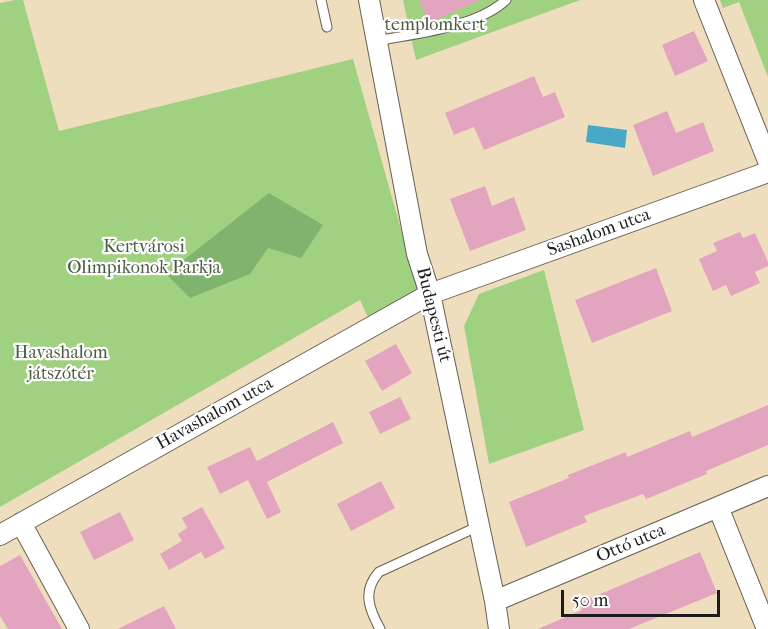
<!DOCTYPE html>
<html>
<head>
<meta charset="utf-8">
<style>
  body { margin:0 }
  #map { position:relative; width:768px; height:629px; overflow:hidden; background:#efdebd; font-family:"IM FELL French Canon",serif }
  canvas { display:block }
  .scale { position:absolute; left:561px; top:590px; width:159px; height:27px; box-sizing:border-box; border:3px solid #1c1c1c; border-top:0; padding-left:8px; font-size:18px; line-height:21px; white-space:nowrap; color:#1c1c1c; -webkit-text-stroke:4px #fff; paint-order:stroke }
</style>
</head>
<body>
<div id="map">
<canvas width="768" height="629"></canvas>
<div class="scale">50 m</div>
</div>
<script>
const ctx = document.querySelector('canvas').getContext('2d');
ctx.lineJoin = 'round';
function paint(path, color) { ctx.fillStyle = color; ctx.fill(path, 'evenodd'); }
function trace(path, color, width, dash) { ctx.strokeStyle = color; ctx.lineWidth = width; ctx.lineCap = dash ? 'butt' : 'round'; ctx.setLineDash(dash || []); ctx.stroke(path); }
function label(font, color, halo, rows, align = 'center') {
  ctx.font = font + ' "IM FELL French Canon",serif'; ctx.lineWidth = 4.5; ctx.setLineDash([]); ctx.textBaseline = 'middle'; ctx.strokeStyle = halo; ctx.fillStyle = color; for (const [text, x, y, turn = 0] of rows) {
    ctx.save(); ctx.translate(x, y); ctx.rotate((+turn || 0) * Math.PI / 180); ctx.textAlign = isNaN(turn) ? turn : align; if (halo) ctx.strokeText(text, 0, 0); ctx.fillText(text, 0, 0); ctx.restore();
  }
}
const green = new Path2D(`
  M15 0H23L59 131 353 59 420 297 370 322 360 300 0 507V3Z
  M403 0H580L416 60Z
  M720 0H768V77L739 2 723 8Z
  M544 270 584 430 489 464 464 326 479 294Z`);
const forest = new Path2D(`
  M269 193 323 225 301 258 268 248 250 274 190 298 166 274Z`);
const water = new Path2D(`
  M588 125 627 130 625 148 586 142Z`);
const building = new Path2D(`
  M419 0H480L429 23Z
  M694 31 708 61 675 76 662 45Z
  M534 76 543 97 555 92 565 117 484 150 474 127 454 135 445 113Z
  M667 111 676 133 703 122 714 151 653 176 633 125Z
  M485 186 492 206 514 197 526 230 470 251 450 199Z
  M740 232 743 238 755 233 768 262V266L755 272 760 283 731 296 726 285 713 291 699 259 717 251 713 243Z
  M656 268 672 311 592 343 575 300Z
  M396 344 412 373 382 391 365 361Z
  M400 397 411 419 380 434 369 412Z
  M768 405V445L706 471 707 474 646 499 643 494 584 516 587 522 526 547 509 502 569 478 568 475 626 452 627 457 690 431 692 437Z
  M333 422 343 443 267 482 281 512 267 519 248 480 220 494 207 467 250 447 257 461Z
  M381 481 395 508 351 531 337 504Z
  M202 507 225 548 205 559 201 552 169 570 160 554 182 541 178 534 187 528 182 518Z
  M120 512 134 540 94 560 80 532Z
  M700 552 717 593 629 629H538L582 610 579 603Z
  M20 555 62 629H8L0 616V566Z
  M164 606 176 629H118Z`);
const lane = new Path2D(`
  M321 0 327 27
  M377 41C416 33 476 28 506 0
  M380 629C369 609 362 591 379 572L479 526`);
const street = new Path2D(`
  M369 0 417 254 430 294 495 601 499 629
  M704 0 768 161
  M718 507 767 629
  M21 523 79 629
  M0 535 430 294 768 172
  M495 601 768 486`);
const parkNames = [
  ["templomkert",435,26],
  ["Kertvárosi",144,248],
  ["Olimpikonok Parkja",144,269],
  ["Havashalom",61,354],
  ["játszótér",61,375]
];
const streetNames = [
  ["Sashalom utca",599,233,-20],
  ["Budapesti út",433,315,76],
  ["Havashalom utca",215,414,-29],
  ["Ottó utca",631,544,-23]
];
paint(green, '#a0d180');
paint(forest, '#80b36e');
paint(water, '#48a8c7');
paint(building, '#e3a4bf');
trace(lane, '#666054', 11);
trace(street, '#666054', 22);
trace(lane, '#fff', 9);
trace(street, '#fff', 20);
label('18px', '#4a5b3f', '#fff', parkNames);
label('18px', '#1c1c1c', '#fff', streetNames);
</script>
</body>
</html>
